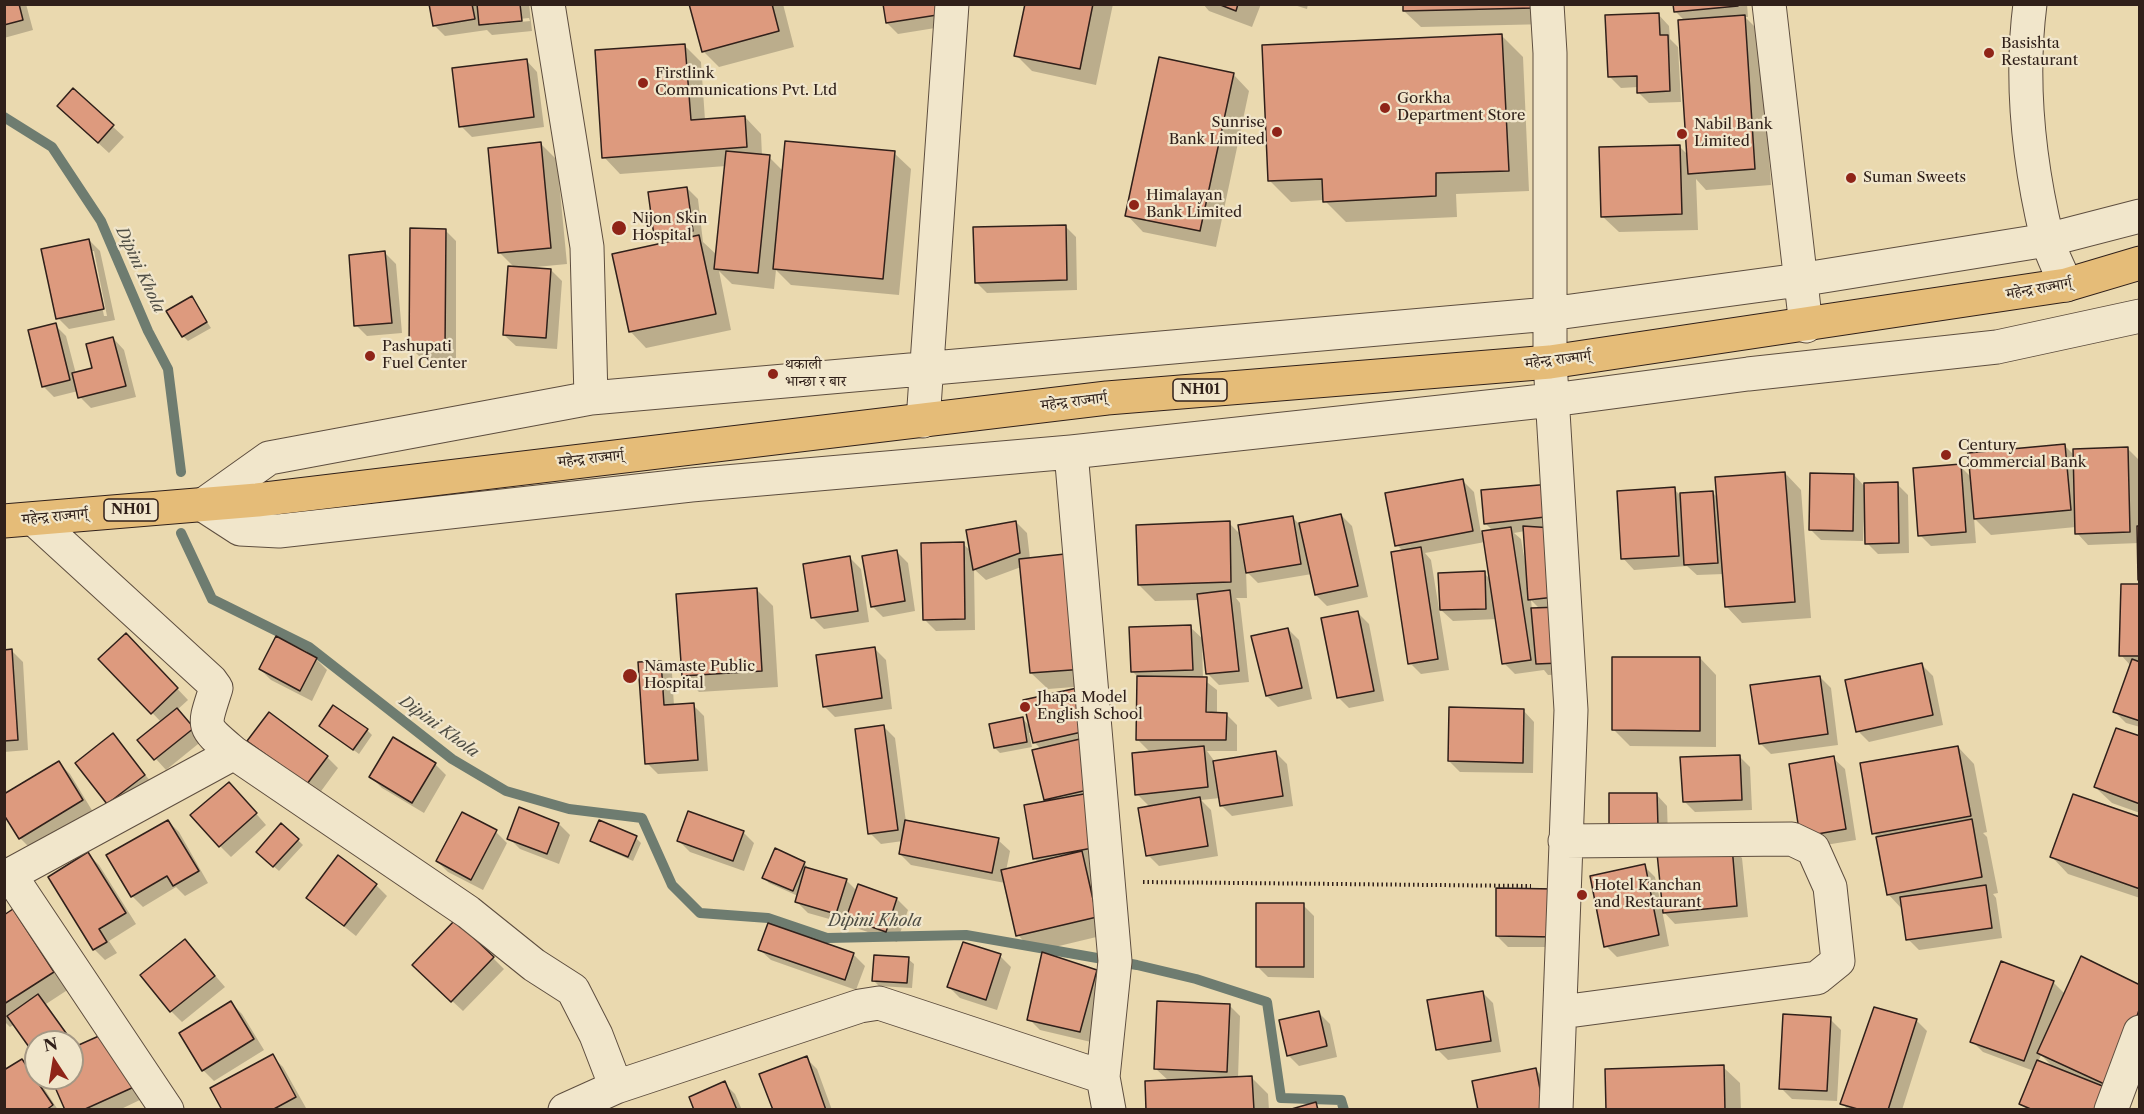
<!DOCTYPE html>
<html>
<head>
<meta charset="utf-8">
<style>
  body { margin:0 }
  #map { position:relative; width:2144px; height:1114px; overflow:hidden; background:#ead9af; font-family:"Libre Caslon Text",serif }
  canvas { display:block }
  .frame { position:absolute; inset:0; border:6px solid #30201a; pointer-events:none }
  .north { position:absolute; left:24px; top:1030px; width:60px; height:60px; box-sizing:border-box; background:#f1e6cb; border:2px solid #a49784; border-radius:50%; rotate:348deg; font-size:16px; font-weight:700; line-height:24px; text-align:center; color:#30201a }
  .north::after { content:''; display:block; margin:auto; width:21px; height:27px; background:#8f2418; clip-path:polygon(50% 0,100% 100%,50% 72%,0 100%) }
</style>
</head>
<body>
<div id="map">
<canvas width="2144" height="1114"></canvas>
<div class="frame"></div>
<div class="north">N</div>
</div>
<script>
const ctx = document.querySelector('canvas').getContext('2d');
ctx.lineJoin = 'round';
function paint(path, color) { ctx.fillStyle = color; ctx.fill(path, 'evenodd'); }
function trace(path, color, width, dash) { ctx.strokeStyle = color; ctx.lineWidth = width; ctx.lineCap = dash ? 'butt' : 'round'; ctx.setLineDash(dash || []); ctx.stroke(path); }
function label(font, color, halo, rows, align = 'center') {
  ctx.font = font + ' "Libre Caslon Text","Noto Serif Devanagari",serif'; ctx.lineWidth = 4.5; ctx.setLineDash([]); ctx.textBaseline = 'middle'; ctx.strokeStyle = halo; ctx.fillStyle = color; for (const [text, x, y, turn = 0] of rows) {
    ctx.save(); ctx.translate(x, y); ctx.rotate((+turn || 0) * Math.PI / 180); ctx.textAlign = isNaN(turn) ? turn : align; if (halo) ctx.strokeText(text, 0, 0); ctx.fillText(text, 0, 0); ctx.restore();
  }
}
const shadow = new Path2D(`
  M4 4H26L33 30 4 38Z
  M431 4H529L532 31 492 35 487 30 445 36 434 25ZM529 18 530 21 489 25V22Z
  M690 4H783L794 47 719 67 703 51Z
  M957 4 960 24 898 34 887 23Z
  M1026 4H1113L1096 85 1032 71 1016 55Z
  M1203 4H1261L1252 27 1209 11Z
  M1291 4H1308L1307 9Z
  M1549 4V24L1421 27 1404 11Z
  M1675 4H1747L1748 17H1745L1761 33 1771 185 1706 190 1696 179 1698 230 1619 232 1602 216 1679 146 1689 156 1685 21 1675 11Z
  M1658 14 1669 26 1670 39 1678 47 1681 102 1649 103 1638 92V87L1621 88 1610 77Z
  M1502 36 1523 57 1529 191 1456 194 1457 217 1346 222 1324 200 1291 202 1270 181Z
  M684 45 701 62 705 120 745 117 761 134 762 156 769 157 783 171 894 153 911 169 899 295 791 285 776 270 774 289 732 284 719 271 731 330 646 348 630 331 664 244 655 235 687 188 698 199 703 242 717 255 726 166 620 174 604 157Z
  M526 60 537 72 544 127 472 137 461 126Z
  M1233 74 1249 91 1216 247 1143 232 1127 215Z
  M73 90 124 137 109 153 70 117Z
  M541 144 557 160 567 264 536 267 551 270 562 281 557 349 516 346 504 335 515 268 500 253Z
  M1065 226 1076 237 1077 290 987 293 976 282Z
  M445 230 456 241V359L421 358 410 347Z
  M89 240 100 251 115 320 69 329 58 318ZM91 251H94L107 316H104Z
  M385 253 396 264 402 333 367 336 356 325Z
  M191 298 211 328 188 341 183 336Z
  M55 325 66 336 76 374 94 369 113 338 124 350 136 397 91 408 80 397 78 391 54 397 43 386Z
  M2065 446 2075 456 2127 448 2138 459 2140 580 2139 543 2088 545 2077 533 2076 527 1991 535 1974 518 1976 543 1931 546 1920 535 1960 466 1971 477Z
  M1785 473 1801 490 1811 618 1742 623 1726 606 1724 574 1697 575 1687 566 1634 570 1623 558 1674 489 1680 495 1713 493 1718 498Z
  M1854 475 1866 488 1897 484 1908 495 1909 553 1878 554 1867 543 1866 519H1864L1863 541 1821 540 1810 529Z
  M1463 481 1474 492 1481 533 1493 531 1486 524 1551 485 1571 674 1548 675 1544 670 1515 674 1504 663 1497 619 1453 621 1441 610 1484 573 1491 580 1485 542 1425 553 1431 560 1449 670 1421 674 1410 663 1403 551 1397 545ZM1525 531 1527 562H1525L1521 539 1514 533ZM1531 600 1540 609 1532 610Z
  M1341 515 1352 526 1368 597 1327 606 1316 595 1312 574 1258 583 1246 571 1247 598H1236L1240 603 1249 682 1219 685 1208 674 1204 644H1202L1203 679 1217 690V714H1226L1237 725V751H1207L1215 762 1276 753 1287 764 1293 806 1232 816 1221 805 1220 798 1201 800 1211 810 1218 856 1159 866 1148 855 1150 807 1137 794 1151 753 1137 739 1138 677 1132 671 1190 627 1204 640 1199 600 1155 601 1139 585 1229 523 1241 535 1293 518 1300 525Z
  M1016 522 1027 533 1030 559 1100 685 1048 689 1031 673 1021 567 986 580 974 569 975 630 936 631 925 620 963 544 972 552Z
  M897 552 908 563 915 611 883 617 872 606Z
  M850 558 861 569 869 622 824 629 813 618Z
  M2140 586V727L2126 723 2115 712 2131 666 2121 655Z
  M757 590 773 606 778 687 699 692 683 676Z
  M1358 613 1369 624 1384 701 1349 708 1338 697Z
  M1288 629 1299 640 1312 699 1278 707 1267 696Z
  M277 639 316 659 327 670 312 701 271 680 260 669Z
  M137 646 188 700 177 710 203 740 166 770 139 740 161 722 101 659Z
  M875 649 886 660 892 709 835 717 824 706Z
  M4 651H12L23 662 28 750 4 752Z
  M1700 658 1716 675V747L1630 746 1614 730Z
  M661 662 672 673 674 706 693 705 704 716 708 771 658 774 647 763Z
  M1922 665 1933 676 1943 725 1869 742 1858 731Z
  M1820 677 1831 688 1838 745 1771 754 1760 743Z
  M1085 688 1108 857 1089 861 1098 869 1113 933 1034 952 1018 935 1005 883 911 865 900 854 903 841 881 844 870 833 884 727 895 738 906 822 998 840 1010 851 1006 871 1039 863 1034 858 1048 802 1045 799 1041 749 1034 742 1032 733H1029L1032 747 1000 753 995 748 1023 719 1030 727Z
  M1523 710 1534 722 1533 773 1460 772 1449 761Z
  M321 726 367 730 372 735 359 754Z
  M113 735 155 787 108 803Z
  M2140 738V813L2112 803 2095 787Z
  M249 741 327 757 338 768 319 794Z
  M1958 747 1974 764 1987 832 1983 833 1987 837 1998 893 1993 894 1996 898 2002 938 1919 950 1908 939 1903 910 1888 894 1878 837 1874 833Z
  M1739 756 1750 767 1752 810 1695 812 1684 801Z
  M1833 758 1845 769 1856 840 1813 847Z
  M59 763 70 774 93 812 31 849 20 838Z
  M435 764 446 775 424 813 382 788 371 777Z
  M1656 794 1667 806 1668 836 1622 837Z
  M240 795 266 825 231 857 220 846Z
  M520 809 559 824 570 835 559 864 520 849 509 838Z
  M462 814 496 832 507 843 483 890 448 872 437 861Z
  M2140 819V898L2068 874 2052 857Z
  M168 821 179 832 208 883 185 896 176 887 143 907 132 896Z
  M743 832 754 843 744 871 690 852 679 841Z
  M636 838 641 843 633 861 597 845 591 840Z
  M298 840 303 845 279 871 263 857Z
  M1731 847 1742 858 1748 917 1675 924 1662 910 1669 946 1617 957 1606 946 1644 866 1655 877 1662 909 1664 908Z
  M88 854 99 865 136 924 109 941 117 953 105 960 94 949 50 878Z
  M804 863 809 869 846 880 857 891 859 886 897 899 908 910 897 942 859 929 849 919 847 924 808 913 797 902 798 896 769 883 764 878Z
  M376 885 387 896 356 936 308 898Z
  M1554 890 1564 947H1508L1497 936Z
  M1303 905 1314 916V978L1268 977 1257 966Z
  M13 911 30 927 69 989 46 1004 75 1044 72 1047V1042H36V1054L15 1024 10 1027 4 1021V916Z
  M768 925 854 955 865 966 856 990 771 960 759 949Z
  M185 941 225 987 182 1022 171 1011Z
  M1000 956 1011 967 997 1010 960 998 949 987Z
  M493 958 504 969 463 1011 425 976Z
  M908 959 914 964 912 988 879 986 874 981Z
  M1096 972 1107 983 1091 1042 1040 1030 1029 1019Z
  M2053 982 2065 994 2140 987V1073L2111 1110H2027L2021 1103 2034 1071 1983 1052 1972 1041ZM2041 1055 2055 1069 2038 1062Z
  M1482 992 1493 1003 1501 1052 1448 1060 1437 1049Z
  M231 1003 242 1014 264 1050 214 1081 203 1070Z
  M1229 1005 1240 1016 1238 1078 1251 1077 1268 1094 1269 1110H1148L1169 1081 1156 1069Z
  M1319 1013 1330 1024 1337 1057 1299 1066 1288 1055Z
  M1830 1019 1841 1030 1837 1101 1792 1099 1781 1088Z
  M1916 1020 1927 1031 1902 1110H1848L1842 1103Z
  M110 1033 144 1098 119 1110H67L53 1078H72V1049Z
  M272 1056 283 1067 306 1108 224 1110Z
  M806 1058 817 1069 832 1110H774Z
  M22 1060 33 1071 58 1110H6Z
  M1723 1067 1740 1083 1741 1110H1608Z
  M1536 1070 1547 1081 1552 1110H1479Z
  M724 1083 735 1094 742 1110H696Z`);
const stream = new Path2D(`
  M4 117 52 147 101 221 148 331 168 369 181 472
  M181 533 212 599 309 647 452 759 506 791 569 809 642 818 672 885 700 913 768 918 827 938 966 935 1137 965 1196 979 1267 1002 1281 1098 1341 1100 1344 1110`);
const building = new Path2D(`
  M4 4H19L23 20 4 25Z
  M429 4H472L475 19 433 26Z
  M477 4H520L522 21 479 25Z
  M689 4H772L779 31 702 52Z
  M883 4H949L950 13 886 23Z
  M1025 4H1093L1080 69 1014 56Z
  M1218 4H1238L1236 11Z
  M1403 4H1533L1534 8 1403 11Z
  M1673 4H1738V6L1674 12Z
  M1659 13 1660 35H1668L1670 91 1637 93V76L1608 77 1605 15Z
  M1745 15 1755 169 1688 174 1678 20Z
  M1502 34 1509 171 1436 173V196L1323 202 1322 179 1268 181 1262 45Z
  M685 44 691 120 745 116 747 147 602 158 595 50Z
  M1159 57 1234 73 1200 231 1125 216Z
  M527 59 534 117 459 127 452 68Z
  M73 88 114 125 98 143 57 106Z
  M785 141 895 151 883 279 773 269Z
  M541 142 551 248 498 253 488 148Z
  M1680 145 1682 214 1601 217 1599 147Z
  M726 151 770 155 758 273 714 269Z
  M687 187 693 231 654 236 648 192Z
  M1066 225 1067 280 975 283 973 227Z
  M410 228 446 229 445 348H409Z
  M699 235 716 314 629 332 612 254Z
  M89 239 104 309 56 319 41 249Z
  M385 251 392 323 354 326 349 255Z
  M508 266 551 269 546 338 503 335Z
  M192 296 207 322 182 337 166 311Z
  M56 323 70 380 42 387 28 330Z
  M113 337 126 386 78 398 72 373 92 368 86 344Z
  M2065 444 2071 510 1974 519 1968 453Z
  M2128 447 2130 532 2075 534 2073 449Z
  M1961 464 1966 532 1918 536 1913 468Z
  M1785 472 1795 602 1725 607 1715 477Z
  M1810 473 1854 474 1853 531 1809 530Z
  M1463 479 1473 531 1395 546 1385 493Z
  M1898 482 1899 543 1865 544 1864 483Z
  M1551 484 1554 516 1484 524 1481 490Z
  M1675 487 1679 556 1621 559 1617 491Z
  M1713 491 1718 563 1684 565 1680 493Z
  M1341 514 1358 586 1315 595 1299 523Z
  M1293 516 1301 564 1246 573 1238 525Z
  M1016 521 1020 553 973 570 966 530Z
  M1230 521 1231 582 1138 585 1136 525Z
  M1523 526 1553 528 1555 597 1528 600Z
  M2137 526H2140V580H2138Z
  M1511 527 1531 660 1502 664 1482 531Z
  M964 542 965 619 923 620 921 543Z
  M1421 547 1438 659 1408 664 1391 552Z
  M897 550 905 601 871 607 862 556Z
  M1074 553 1085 669 1030 673 1019 559Z
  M850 556 858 611 811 618 803 564Z
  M1485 571 1486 609 1440 610 1438 573Z
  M2121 584H2140V656H2119Z
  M757 588 762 671 682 676 676 594Z
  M1230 590 1239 671 1206 674 1197 594Z
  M1560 607V663L1536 664 1531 608Z
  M1358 611 1374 691 1337 698 1321 618Z
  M1191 625 1193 670 1131 672 1129 627Z
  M1288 628 1302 688 1266 696 1251 636Z
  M126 633 178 688 151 714 98 659Z
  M276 636 317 658 300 691 259 669Z
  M875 647 882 698 823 707 816 655Z
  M12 649 18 740 4 741V650Z
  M1612 657H1700V731L1612 730Z
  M2132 659 2140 662V721L2113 712Z
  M661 661 664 705 694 703 698 760 645 764 638 662Z
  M1922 663 1933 715 1856 732 1845 680Z
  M1137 676 1207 677 1206 712 1227 713 1226 740H1136Z
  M1820 676 1828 734 1759 744 1750 685Z
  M1086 686 1095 729 1033 743 1023 700Z
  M333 705 368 729 353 750 319 726Z
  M1449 707 1524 709 1523 763 1448 761Z
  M177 708 194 728 154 760 137 740Z
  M269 712 328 756 307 784 247 741Z
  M1023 717 1027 742 994 748 989 724Z
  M884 725 898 830 868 834 855 729Z
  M2116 728 2140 736V804L2094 787Z
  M113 733 145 775 107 804 75 763Z
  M393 737 436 763 412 803 369 777Z
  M1080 739 1092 789 1044 800 1032 750Z
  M1204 746 1208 787 1135 795 1132 753Z
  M1958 746 1971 816 1872 834 1860 763Z
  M1276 751 1283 796 1220 806 1213 761Z
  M1740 755 1742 800 1683 802 1680 757Z
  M1834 756 1846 829 1800 837 1789 764Z
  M59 761 83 800 19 839 4 815V794Z
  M229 782 257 813 219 847 190 815Z
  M1089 793 1098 847 1033 859 1024 805Z
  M1609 793H1657L1658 826H1609Z
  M2073 794 2140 817V889L2050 857Z
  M1200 797 1208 846 1146 856 1138 808Z
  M519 807 559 823 547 854 507 839Z
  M688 811 744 831 733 861 677 841Z
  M462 812 497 830 471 880 436 861Z
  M1972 819 1982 877 1887 895 1876 837Z
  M168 820 199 871 173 886 167 876 131 897 106 855Z
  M599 820 637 836 628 857 590 841Z
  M905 820 999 838 992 873 899 854Z
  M281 823 299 839 273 867 256 852Z
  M1732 846 1737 906 1663 913 1657 853Z
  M775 848 805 862 793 891 762 878Z
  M1082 851 1097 917 1016 936 1001 870Z
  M88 852 126 913 99 929 107 942 93 950 48 877Z
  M338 855 377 884 344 926 306 898Z
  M1645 864 1659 935 1604 947 1590 876Z
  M805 867 847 879 836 914 795 902Z
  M858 884 897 898 886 932 846 918Z
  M1986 885 1992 928 1906 940 1900 897Z
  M1496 888 1555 889 1554 937 1496 936Z
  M1256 903H1304V967H1256Z
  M13 909 54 972 4 1004V915Z
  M455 920 494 957 451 1002 412 965Z
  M768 923 854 953 845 980 758 950Z
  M185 939 215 976 170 1012 140 975Z
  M963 942 1001 954 986 1000 947 987Z
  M1042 952 1097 970 1080 1032 1027 1020Z
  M874 955 909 957 907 983 872 981Z
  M2081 956 2140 985V1007L2113 1088 2037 1053Z
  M2001 961 2054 981 2024 1061 1970 1042Z
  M1483 991 1491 1041 1436 1050 1427 1000Z
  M38 994 66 1033 52 1042H36L34 1054 7 1016Z
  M231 1001 254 1039 202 1071 179 1033Z
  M1157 1001 1230 1004 1227 1072 1154 1069Z
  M1874 1007 1917 1019 1888 1110H1861L1840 1104Z
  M1319 1011 1327 1046 1287 1056 1279 1020Z
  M1783 1014 1831 1017 1827 1091 1779 1089Z
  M110 1031 134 1087 83 1110H65L51 1078H72V1048Z
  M273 1054 296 1097 272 1110H222L210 1088Z
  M807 1056 826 1110H773L759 1074Z
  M22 1059 53 1105 46 1110H4V1070Z
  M2037 1060 2105 1087 2095 1110H2033L2019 1104Z
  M1724 1065 1725 1110H1606L1605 1069Z
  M1536 1068 1544 1110H1478L1472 1081Z
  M1252 1076 1254 1110H1146L1145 1081Z
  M725 1081 737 1110H694L689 1097Z
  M1316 1102 1318 1110H1288Z`);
const path = new Path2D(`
  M1143 882 1531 886`);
const minor = new Path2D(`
  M548 4 587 247 591 398
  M1547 4 1550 53V362L1571 710 1556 1110
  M1769 4 1806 326
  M2030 4C2020 82 2029 163 2047 238 2051 254 2060 270 2066 285
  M2140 216 2047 240 1799 280 1549 314 591 398 269 458 203 505 240 529 279 531 691 485 1071 452 1552 400 1748 374 1997 347 2140 316
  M923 421 952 4
  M1071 452 1115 961 1103 1077 1109 1110
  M234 753 468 912 534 965 573 990 596 1035 616 1087
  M10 875 167 1110
  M4 878 234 753C201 725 203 729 216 688L211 681 34 519
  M1561 1012 1817 978 1838 961 1830 887 1813 849 1792 839 1565 841
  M565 1110 616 1087 860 1006 879 1003 1103 1077
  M2111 1110 2140 1032`);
const trunk = new Path2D(`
  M4 521 257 500 1107 398 1550 362 2066 285 2140 263`);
const markers = [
  [1989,53,6,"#8f2418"],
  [643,83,6,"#8f2418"],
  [1385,108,6,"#8f2418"],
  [1277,132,6,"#8f2418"],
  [1682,134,6,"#8f2418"],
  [1851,178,6,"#8f2418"],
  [1134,205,6,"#8f2418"],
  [619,228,8,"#8f2418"],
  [370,356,6,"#8f2418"],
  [773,374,6,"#8f2418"],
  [1946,455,6,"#8f2418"],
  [630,676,8,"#8f2418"],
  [1025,707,6,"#8f2418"],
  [1582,895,6,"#8f2418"]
];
const shields = [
  [1200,390,54],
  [131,510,54]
];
const shieldNames = [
  ["NH01",1200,390],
  ["NH01",131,510]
];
const poiNames = [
  ["Basishta",2001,44],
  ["Restaurant",2001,61],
  ["Firstlink",655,74],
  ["Communications Pvt. Ltd",655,91],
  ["Gorkha",1397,99],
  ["Department Store",1397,116],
  ["Sunrise",1265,123,"right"],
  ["Bank Limited",1265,140,"right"],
  ["Nabil Bank",1694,125],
  ["Limited",1694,142],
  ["Suman Sweets",1863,178],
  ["Himalayan",1146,196],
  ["Bank Limited",1146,213],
  ["Nijon Skin",632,219],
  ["Hospital",632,236],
  ["Pashupati",382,347],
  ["Fuel Center",382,364],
  ["थकाली",785,365],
  ["भान्छा र बार",785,382],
  ["Century",1958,446],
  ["Commercial Bank",1958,463],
  ["Namaste Public",644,667],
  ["Hospital",644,684],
  ["Jhapa Model",1037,698],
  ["English School",1037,715],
  ["Hotel Kanchan",1594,886],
  ["and Restaurant",1594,903]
];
const streetNames = [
  ["महेन्द्र राज्मार्ग्",2039,289,-10],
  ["महेन्द्र राज्मार्ग्",1558,360,-7],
  ["महेन्द्र राज्मार्ग्",1074,402,-7],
  ["महेन्द्र राज्मार्ग्",591,459,-6],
  ["महेन्द्र राज्मार्ग्",55,517,-5]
];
const waterNames = [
  ["Dipini Khola",140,270,65],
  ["Dipini Khola",439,727,36],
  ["Dipini Khola",875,921]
];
paint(shadow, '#0003');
trace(stream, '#6e7c70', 10);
paint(building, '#dd9a7e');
trace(building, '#30201a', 1.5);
trace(minor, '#5e4e3f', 35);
trace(trunk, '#30201a', 35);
trace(path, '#30201a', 4, [1.5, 3]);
trace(minor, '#f1e6cb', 33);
trace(trunk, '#e5bc78', 33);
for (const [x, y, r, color] of markers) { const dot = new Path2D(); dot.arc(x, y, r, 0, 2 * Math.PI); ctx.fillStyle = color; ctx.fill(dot); trace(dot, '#f1e6cb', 2); }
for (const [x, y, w] of shields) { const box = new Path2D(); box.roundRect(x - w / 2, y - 11, w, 22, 4.5); ctx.fillStyle = '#f1e6cb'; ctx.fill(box); trace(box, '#30201a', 1.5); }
label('bold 14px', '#30201a', null, shieldNames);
label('15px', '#30201a', '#f1e6cb', poiNames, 'left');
label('15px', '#30201a', '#f1e6cb', streetNames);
label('italic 16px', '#4f4e45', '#f1e6cb', waterNames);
</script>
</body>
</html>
